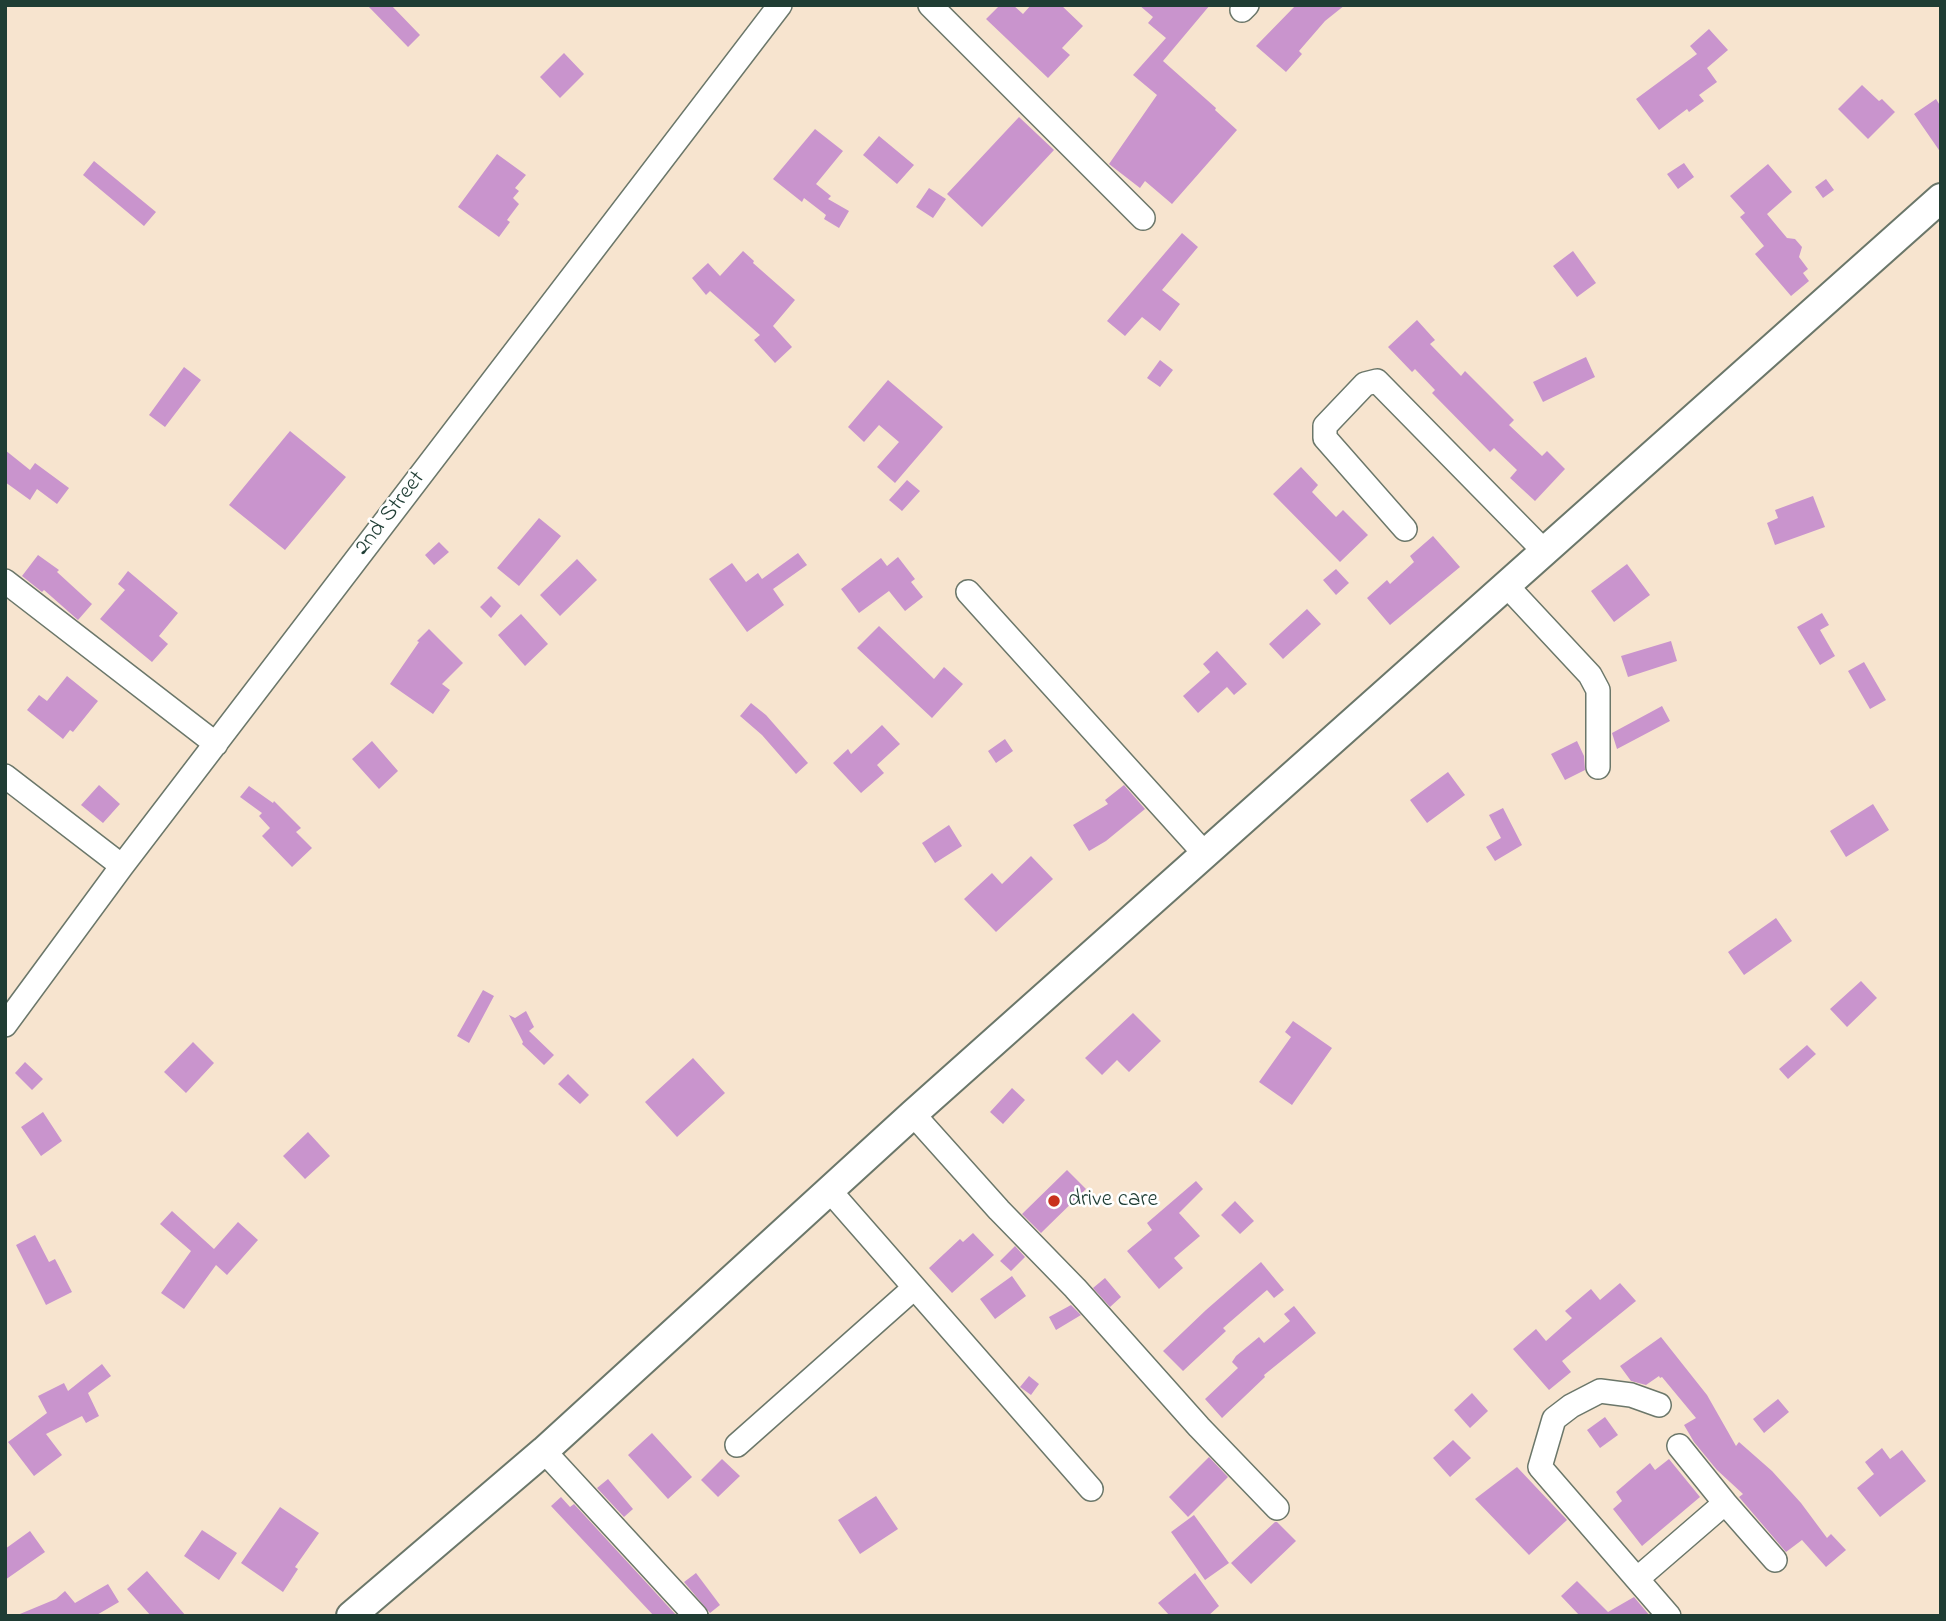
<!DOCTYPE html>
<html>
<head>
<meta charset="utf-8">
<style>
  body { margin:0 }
  #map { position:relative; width:1946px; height:1621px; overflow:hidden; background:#f7e4cf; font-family:"Indie Flower",sans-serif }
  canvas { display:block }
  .frame { position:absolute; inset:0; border:7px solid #1f3d34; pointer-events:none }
</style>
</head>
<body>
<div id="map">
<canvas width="1946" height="1621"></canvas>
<div class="frame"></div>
</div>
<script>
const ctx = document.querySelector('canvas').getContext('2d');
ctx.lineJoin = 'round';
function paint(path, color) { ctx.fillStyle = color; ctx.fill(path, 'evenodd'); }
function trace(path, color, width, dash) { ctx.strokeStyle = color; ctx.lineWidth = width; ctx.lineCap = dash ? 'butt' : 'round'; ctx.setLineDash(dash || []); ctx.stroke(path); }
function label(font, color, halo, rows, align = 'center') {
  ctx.font = font + ' "Indie Flower",sans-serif'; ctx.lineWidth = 5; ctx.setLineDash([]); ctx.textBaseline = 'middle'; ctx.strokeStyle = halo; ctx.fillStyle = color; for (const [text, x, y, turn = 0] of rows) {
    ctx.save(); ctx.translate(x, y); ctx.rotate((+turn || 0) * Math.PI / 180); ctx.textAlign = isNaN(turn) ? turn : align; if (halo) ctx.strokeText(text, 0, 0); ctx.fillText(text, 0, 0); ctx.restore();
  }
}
const building = new Path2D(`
  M367 5H391L420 35 408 47Z
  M1000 5H1013L1023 14 1031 5H1061L1083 26 1062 48 1070 55 1048 78 986 19Z
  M1139 5H1210L1163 61 1216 108 1215 110 1237 130 1172 204 1145 181 1140 188 1109 164 1157 95 1133 75 1166 38 1148 23 1153 17Z
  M1296 5H1345L1325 21 1299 51 1302 54 1286 72 1256 46Z
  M1709 29 1728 50 1707 68 1717 82 1699 95 1704 101 1689 112 1687 109 1659 130 1636 99 1697 54 1690 46Z
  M564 53 584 74 560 98 540 77Z
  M1862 85 1879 101 1882 99 1895 112 1868 139 1838 109Z
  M1936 99 1941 107V153L1914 114Z
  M1019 117 1054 150 982 227 947 194Z
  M815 129 843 151 816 184 831 196 828 199 849 211 839 228 824 219 826 215 804 198 802 202 773 179Z
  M879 136 914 165 897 184 863 155Z
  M497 154 526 175 515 188 519 191 513 198 519 204 507 220 510 222 499 237 458 207Z
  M94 161 156 212 144 226 83 175Z
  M1684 163 1694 177 1678 189 1667 174Z
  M1768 164 1792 192 1767 214 1787 238 1795 239 1802 247 1799 257 1808 269 1803 273 1809 281 1791 296 1755 254 1764 246 1740 217 1745 213 1730 196Z
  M1826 179 1834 190 1823 198 1815 187Z
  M929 188 946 199 933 218 916 207Z
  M1182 233 1198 247 1162 290 1180 304 1160 331 1142 317 1125 336 1107 321Z
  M743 251 754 261 753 263 795 300 773 326 792 347 775 363 754 340 760 335 710 291 706 295 692 278 708 263 720 276Z
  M1573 251 1596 283 1577 297 1553 266Z
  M1417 320 1435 340 1430 344 1461 376 1465 371 1514 420 1509 425 1542 456 1547 451 1565 469 1535 501 1510 478 1517 470 1494 448 1490 452 1432 393 1435 390 1415 369 1412 372 1388 347Z
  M1586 357 1595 377 1543 402 1533 382Z
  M1160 360 1173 370 1160 387 1147 378Z
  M184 367 201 380 165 427 149 415Z
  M888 380 943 427 895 483 877 467 899 442 879 425 864 442 848 427Z
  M290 431 346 477 285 550 229 505Z
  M5 450 30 470 35 463 69 488 57 504 37 489 30 500 5 482Z
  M1301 467 1318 485 1312 492 1336 517 1343 510 1368 535 1340 562 1273 494Z
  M907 480 920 491 902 511 889 500Z
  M1813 496 1825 527 1775 545 1767 523 1778 518 1775 510Z
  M539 518 561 536 519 586 497 568Z
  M1433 536 1460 567 1390 625 1367 598 1387 580 1390 584 1414 562 1410 556Z
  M439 542 449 552 434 565 425 555Z
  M798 553 807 565 773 589 784 605 747 632 709 579 732 563 746 582 758 573 762 579Z
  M38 555 59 570 57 572 92 604 78 620 44 590 42 592 22 576Z
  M898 557 915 579 911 582 923 597 905 611 889 591 859 613 841 589 881 558 887 566Z
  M577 559 597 580 560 616 540 595Z
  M1627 564 1650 595 1614 622 1591 591Z
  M1336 569 1349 583 1336 595 1323 580Z
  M128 571 178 613 159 636 168 644 152 662 100 619 125 590 118 584Z
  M491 596 501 606 491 618 480 607Z
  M1307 609 1321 624 1283 659 1269 644Z
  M1822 613 1829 625 1820 630 1835 656 1820 665 1797 627Z
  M521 614 548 644 525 666 498 635Z
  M879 626 934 679 944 667 963 684 932 718 857 648Z
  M429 629 463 663 442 684 450 690 433 714 390 684 419 642 417 641Z
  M1671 641 1677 661 1628 677 1621 656Z
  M1217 651 1247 684 1234 695 1227 687 1198 713 1183 696 1210 672 1203 664Z
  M1864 662 1886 700 1870 709 1848 671Z
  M67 676 98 701 73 732 70 730 63 739 27 710 39 695 47 701Z
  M751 703 766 715 808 763 796 774 762 735 740 716Z
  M1662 706 1670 721 1617 749 1612 733Z
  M882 725 900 744 877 765 884 773 861 793 833 763 848 749 851 754Z
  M1005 739 1013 751 996 763 988 751Z
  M372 741 398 771 379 789 352 759Z
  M1577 741 1584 756 1585 770 1565 780 1551 754Z
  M1448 772 1465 795 1427 823 1410 800Z
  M99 785 120 804 103 823 81 805Z
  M1124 785 1145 809 1106 841 1089 851 1073 825 1108 804 1105 800Z
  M249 786 273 803 274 801 301 828 296 832 312 848 292 867 262 836 270 828 259 816 262 813 240 797Z
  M1873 804 1889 830 1846 857 1830 831Z
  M1503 808 1522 845 1495 861 1486 847 1501 838 1489 815Z
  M949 825 962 846 935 863 922 843Z
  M1031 856 1053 879 996 932 964 899 992 873 1002 884Z
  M1776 918 1792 941 1744 975 1728 952Z
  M1861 981 1877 998 1847 1027 1830 1009Z
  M483 990 494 996 469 1043 457 1036Z
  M526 1011 534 1027 529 1031 554 1055 544 1065 522 1044 523 1042 509 1015 515 1018Z
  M1133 1013 1161 1041 1129 1072 1117 1060 1102 1075 1085 1058Z
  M1293 1021 1332 1048 1292 1105 1259 1082 1291 1037 1285 1032Z
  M193 1042 214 1063 186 1093 164 1072Z
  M1807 1045 1816 1054 1788 1079 1779 1069Z
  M693 1058 725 1093 677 1137 645 1102Z
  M25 1062 43 1079 32 1090 15 1073Z
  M568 1074 589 1095 580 1104 558 1084Z
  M1012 1088 1025 1100 1003 1124 990 1112Z
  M43 1112 62 1141 41 1156 21 1127Z
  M308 1132 330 1156 305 1179 283 1156Z
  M1067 1170 1086 1189 1041 1233 1022 1214Z
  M1196 1181 1203 1189 1179 1213 1200 1236 1174 1258 1183 1268 1159 1289 1127 1251 1152 1230 1147 1223Z
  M1235 1201 1254 1221 1240 1234 1221 1215Z
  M172 1211 214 1249 238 1222 258 1240 227 1275 216 1265 184 1309 161 1293 191 1251 160 1224Z
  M973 1233 994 1255 952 1293 929 1268 960 1239 963 1242Z
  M35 1235 49 1262 55 1259 72 1292 46 1305 16 1245Z
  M1015 1246 1025 1257 1011 1271 1000 1261Z
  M1261 1262 1284 1290 1274 1298 1267 1290 1223 1328 1226 1331 1183 1371 1163 1351 1206 1310Z
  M1012 1276 1026 1296 995 1319 980 1299Z
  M1105 1278 1121 1297 1110 1307 1093 1288Z
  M1620 1283 1636 1301 1562 1361 1571 1372 1549 1390 1513 1349 1536 1329 1546 1341 1572 1318 1565 1311 1591 1289 1600 1300Z
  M1071 1305 1081 1315 1056 1330 1049 1317Z
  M1294 1306 1316 1333 1264 1375 1265 1377 1222 1418 1205 1399 1238 1368 1232 1362 1236 1356 1259 1337 1264 1343 1290 1321 1284 1314Z
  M1661 1337 1707 1395 1736 1446 1739 1442 1772 1471 1801 1503 1827 1538 1831 1534 1846 1550 1826 1567 1802 1540 1786 1552 1739 1497 1743 1494 1717 1470 1694 1442 1684 1425 1696 1418 1662 1377 1660 1378 1659 1376 1646 1385 1631 1381 1620 1366Z
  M102 1364 111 1376 88 1393 99 1416 86 1423 82 1416 46 1434 62 1455 34 1476 8 1442 47 1413 38 1396 64 1383 68 1391Z
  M1029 1376 1039 1384 1031 1395 1020 1387Z
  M1472 1393 1488 1411 1470 1428 1454 1410Z
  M1778 1399 1789 1412 1764 1433 1753 1419Z
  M1605 1417 1618 1435 1600 1448 1587 1430Z
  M652 1433 692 1477 668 1499 628 1455Z
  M1453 1440 1471 1458 1450 1477 1433 1458Z
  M1882 1448 1890 1459 1902 1450 1926 1481 1880 1517 1857 1488 1874 1474 1865 1462Z
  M1209 1457 1228 1477 1188 1517 1169 1497Z
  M722 1459 740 1476 718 1497 701 1480Z
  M1669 1459 1700 1497 1642 1546 1613 1509 1622 1501 1616 1492 1650 1463 1655 1470Z
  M1517 1467 1567 1520 1529 1555 1475 1499Z
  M608 1479 633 1509 624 1517 597 1488Z
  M876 1496 898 1529 860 1554 838 1520Z
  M561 1497 570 1507 574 1504 677 1616H654L551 1506Z
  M280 1507 319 1533 295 1567 298 1569 283 1592 241 1563Z
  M1194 1515 1229 1563 1205 1580 1171 1532Z
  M1275 1522H1277L1296 1541 1251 1584 1231 1563Z
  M202 1530 237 1553 219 1580 184 1556Z
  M30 1531 45 1552 5 1580V1549Z
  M147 1571 186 1616H151L127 1589Z
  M696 1573 720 1605 710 1613 684 1582Z
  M1195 1573 1219 1606 1208 1616H1170L1158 1603Z
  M1577 1581 1608 1612 1634 1597 1650 1616H1580L1561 1596Z
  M108 1584 119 1602 95 1616H15L56 1599 65 1591 75 1603Z`);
const minor = new Path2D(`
  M930 5 1143 218
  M1242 10 1247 5
  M1405 529 1325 438V426L1365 384 1377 381 1545 552
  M5 581 216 744
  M1507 586 1590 675 1598 690V767
  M968 592 1205 854
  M5 776 122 866
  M5 1025 122 866 780 5
  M913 1114 999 1210 1075 1288 1199 1427 1277 1508
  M830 1191 1091 1489
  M1659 1405 1631 1395 1600 1391 1571 1406 1554 1419 1540 1467 1669 1616
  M737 1445 914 1288
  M1679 1446 1725 1503 1775 1560
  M544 1451 696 1616
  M1637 1579 1725 1503`);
const major = new Path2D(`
  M351 1616 544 1451 913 1114 1941 198`);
const markers = [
  [1054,1201,7,"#c8321e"]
];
const streetNames = [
  ["2nd Street",391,514,-52]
];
const poiNames = [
  ["drive care",1068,1201]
];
paint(building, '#c994cd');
trace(minor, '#6b776a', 26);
trace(major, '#6b776a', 32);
trace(minor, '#fff', 23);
trace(major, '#fff', 28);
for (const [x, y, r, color] of markers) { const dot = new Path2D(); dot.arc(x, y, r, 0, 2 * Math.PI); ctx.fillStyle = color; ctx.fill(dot); trace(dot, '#fff', 2.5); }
label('23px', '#1f3d34', '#fff', streetNames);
label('23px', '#1f3d34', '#fff', poiNames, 'left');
</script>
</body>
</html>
